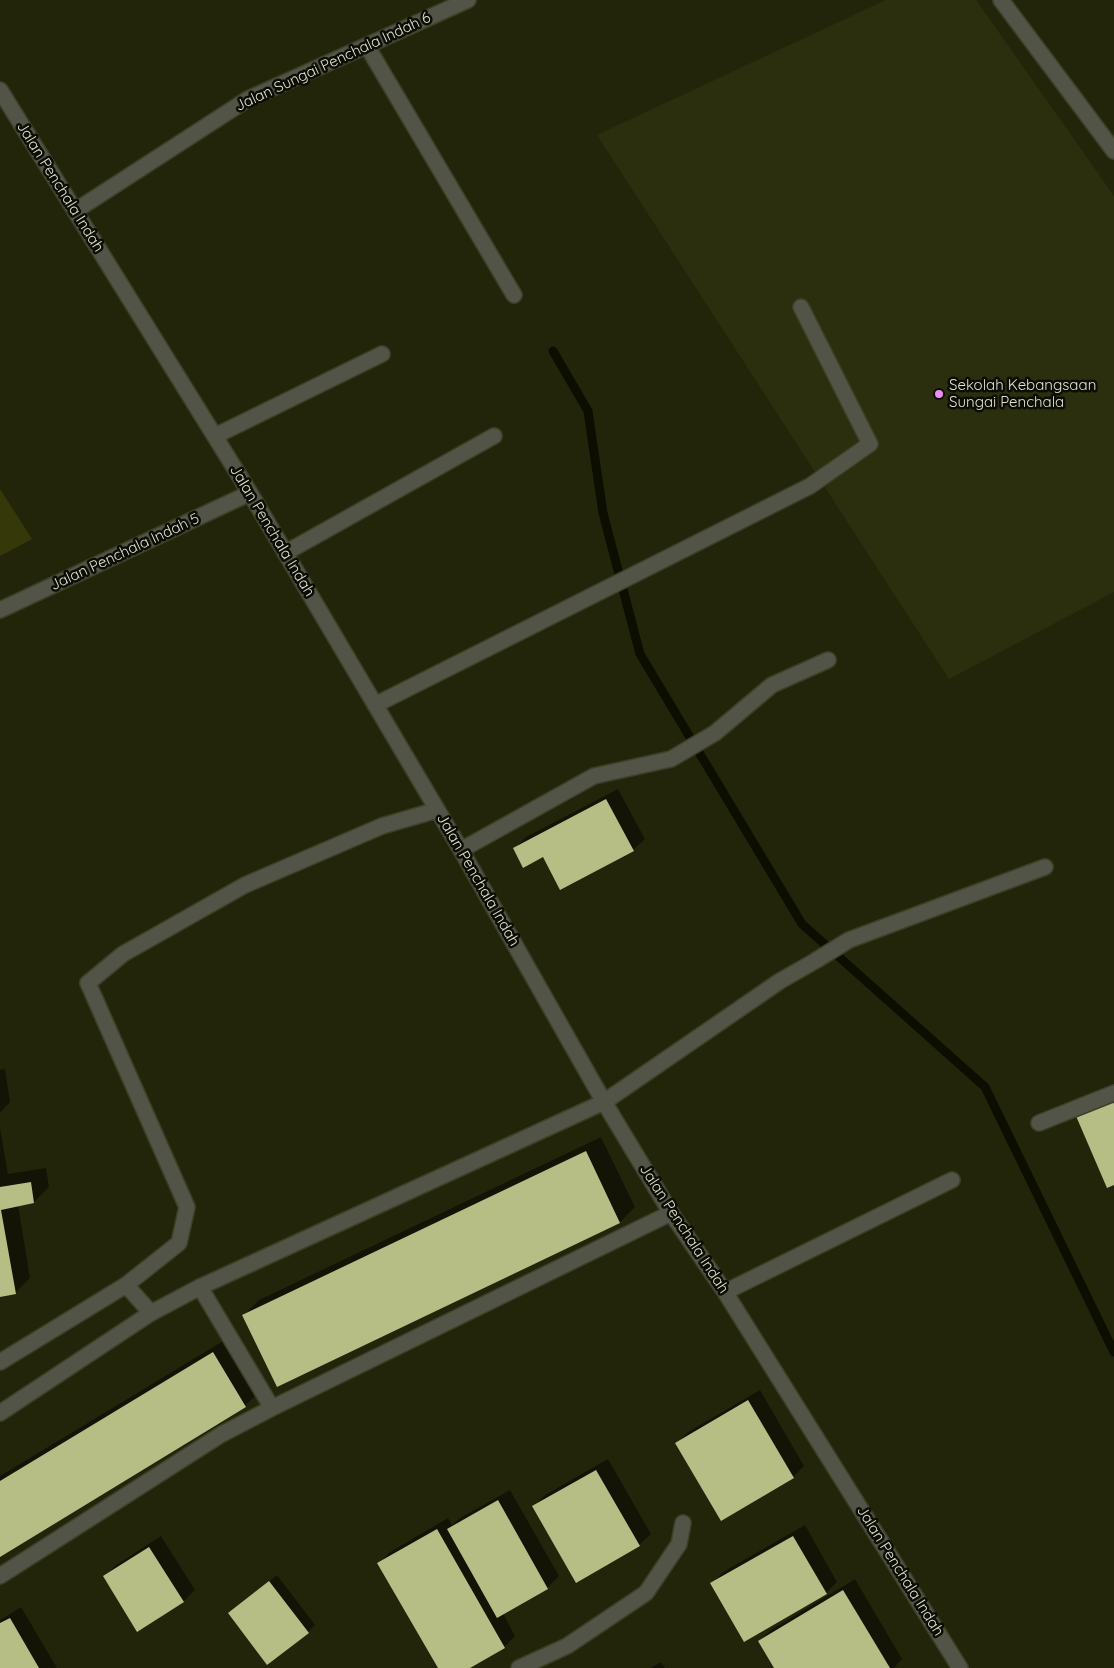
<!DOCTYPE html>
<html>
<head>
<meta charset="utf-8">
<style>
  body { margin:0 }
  canvas { display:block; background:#23250b }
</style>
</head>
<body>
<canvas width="1114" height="1668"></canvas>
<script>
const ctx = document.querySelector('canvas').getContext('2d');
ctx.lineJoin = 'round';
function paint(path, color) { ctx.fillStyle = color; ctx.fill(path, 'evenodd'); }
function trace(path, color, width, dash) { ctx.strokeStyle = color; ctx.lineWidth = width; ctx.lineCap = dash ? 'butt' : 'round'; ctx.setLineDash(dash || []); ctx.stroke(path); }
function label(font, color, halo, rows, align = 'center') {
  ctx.font = font + ' Quicksand,sans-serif'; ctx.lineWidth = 5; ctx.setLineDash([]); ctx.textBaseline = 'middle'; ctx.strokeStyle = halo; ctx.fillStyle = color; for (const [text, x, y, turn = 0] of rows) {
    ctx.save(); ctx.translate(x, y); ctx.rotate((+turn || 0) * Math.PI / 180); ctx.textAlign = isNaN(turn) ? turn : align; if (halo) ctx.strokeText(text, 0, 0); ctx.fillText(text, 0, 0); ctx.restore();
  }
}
const built = new Path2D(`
  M886 0H976L1114 196V592L949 679 597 135Z`);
const green = new Path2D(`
  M0 489 32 539 0 556Z`);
const shadow = new Path2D(`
  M618 789 645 839 633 850 543 855 514 849 526 837Z
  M5 1069 10 1102 0 1113V1070Z
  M0 1128 8 1174 46 1168 49 1187 34 1202 18 1205 30 1278 15 1293 0 1295Z
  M601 1137 635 1207 620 1222 244 1315 259 1300Z
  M228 1338 260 1391 245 1406 0 1555V1476Z
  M760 1390 804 1466 793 1477 676 1444 688 1432Z
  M608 1459 651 1534 639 1545 534 1506 545 1495Z
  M510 1490 559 1576 547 1588 503 1613 515 1636 504 1647 468 1668H439L379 1563 390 1552 448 1518 452 1525 460 1518Z
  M805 1525 837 1582 826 1593 712 1584 723 1572Z
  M161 1536 195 1590 184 1601 138 1630 104 1577 116 1565Z
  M277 1575 315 1625 308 1632 230 1613Z
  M855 1579 902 1659 894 1668H776L759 1641 771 1630Z
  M21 1607 57 1668H0V1620Z
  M661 1662 665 1668H650Z`);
const stream = new Path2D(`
  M553 351 588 411 603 513 640 654 802 924 985 1087 1114 1352`);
const building = new Path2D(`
  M606 799 634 851 560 890 543 857 523 868 513 848Z
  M1112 1099 1114 1104V1185L1107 1188 1076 1116Z
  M586 1151 620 1223 277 1387 242 1315Z
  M31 1182 34 1203 1 1210 16 1294 0 1297V1187Z
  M213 1352 246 1407 0 1557V1481Z
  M748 1400 794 1478 721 1521 675 1443Z
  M596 1470 640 1546 576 1583 532 1506Z
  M498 1500 548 1589 497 1618 447 1529Z
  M437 1529 505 1648 470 1668H438L377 1563Z
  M793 1536 827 1594 744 1642 710 1583Z
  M149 1547 184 1602 137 1632 103 1576Z
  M269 1581 309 1633 267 1665 228 1613Z
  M843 1590 890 1668H774L758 1641Z
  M10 1618 39 1668H0V1623Z`);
const lane = new Path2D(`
  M126 1285 179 1243 187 1207 88 983 123 954 245 885 382 826 437 810
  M200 1287 272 1408
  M0 1576 222 1434 272 1408 671 1213`);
const street = new Path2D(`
  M1001 0 1114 151
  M367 46 514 295
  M0 90 250 493 461 850 604 1102 671 1213 725 1292 960 1668
  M75 211 248 99 468 0
  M215 436 382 354
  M285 553 494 436
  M0 610 250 493
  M375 705 810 486 870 444 801 307
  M461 850 594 776 671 759 715 733 772 685 828 660
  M1039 1123 1114 1093
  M725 1292 952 1180
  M0 1362 126 1285 151 1313
  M0 1413 151 1313 200 1287 604 1102 780 981 815 961 849 940 1045 867
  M519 1668 567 1646 646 1593 679 1544 683 1523`);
const markers = [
  [939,394,5,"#ef8bf7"]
];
const streetNames = [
  ["Jalan Sungai Penchala Indah 6",333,62,-25],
  ["Jalan Penchala Indah",60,187,58],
  ["Jalan Penchala Indah",272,531,59],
  ["Jalan Penchala Indah 5",125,552,-25],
  ["Jalan Penchala Indah",478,880,60],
  ["Jalan Penchala Indah",684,1229,57],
  ["Jalan Penchala Indah",900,1571,58]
];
const poiNames = [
  ["Sekolah Kebangsaan",949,385],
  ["Sungai Penchala",949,402]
];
paint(built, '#2b2f0d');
paint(green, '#353909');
paint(shadow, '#0007');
trace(stream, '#0c0e00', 9);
paint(building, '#b6bd85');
trace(lane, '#3d3f27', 18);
trace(street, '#3d3f27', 18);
trace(lane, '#525448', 15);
trace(street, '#525448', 15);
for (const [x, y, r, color] of markers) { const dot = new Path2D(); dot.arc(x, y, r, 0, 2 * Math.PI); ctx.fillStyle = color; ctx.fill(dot); trace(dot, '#0c0d04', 2); }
label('15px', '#e0e2d2', '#0c0d04', streetNames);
label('15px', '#e0e2d2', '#0c0d04', poiNames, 'left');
</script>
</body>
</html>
